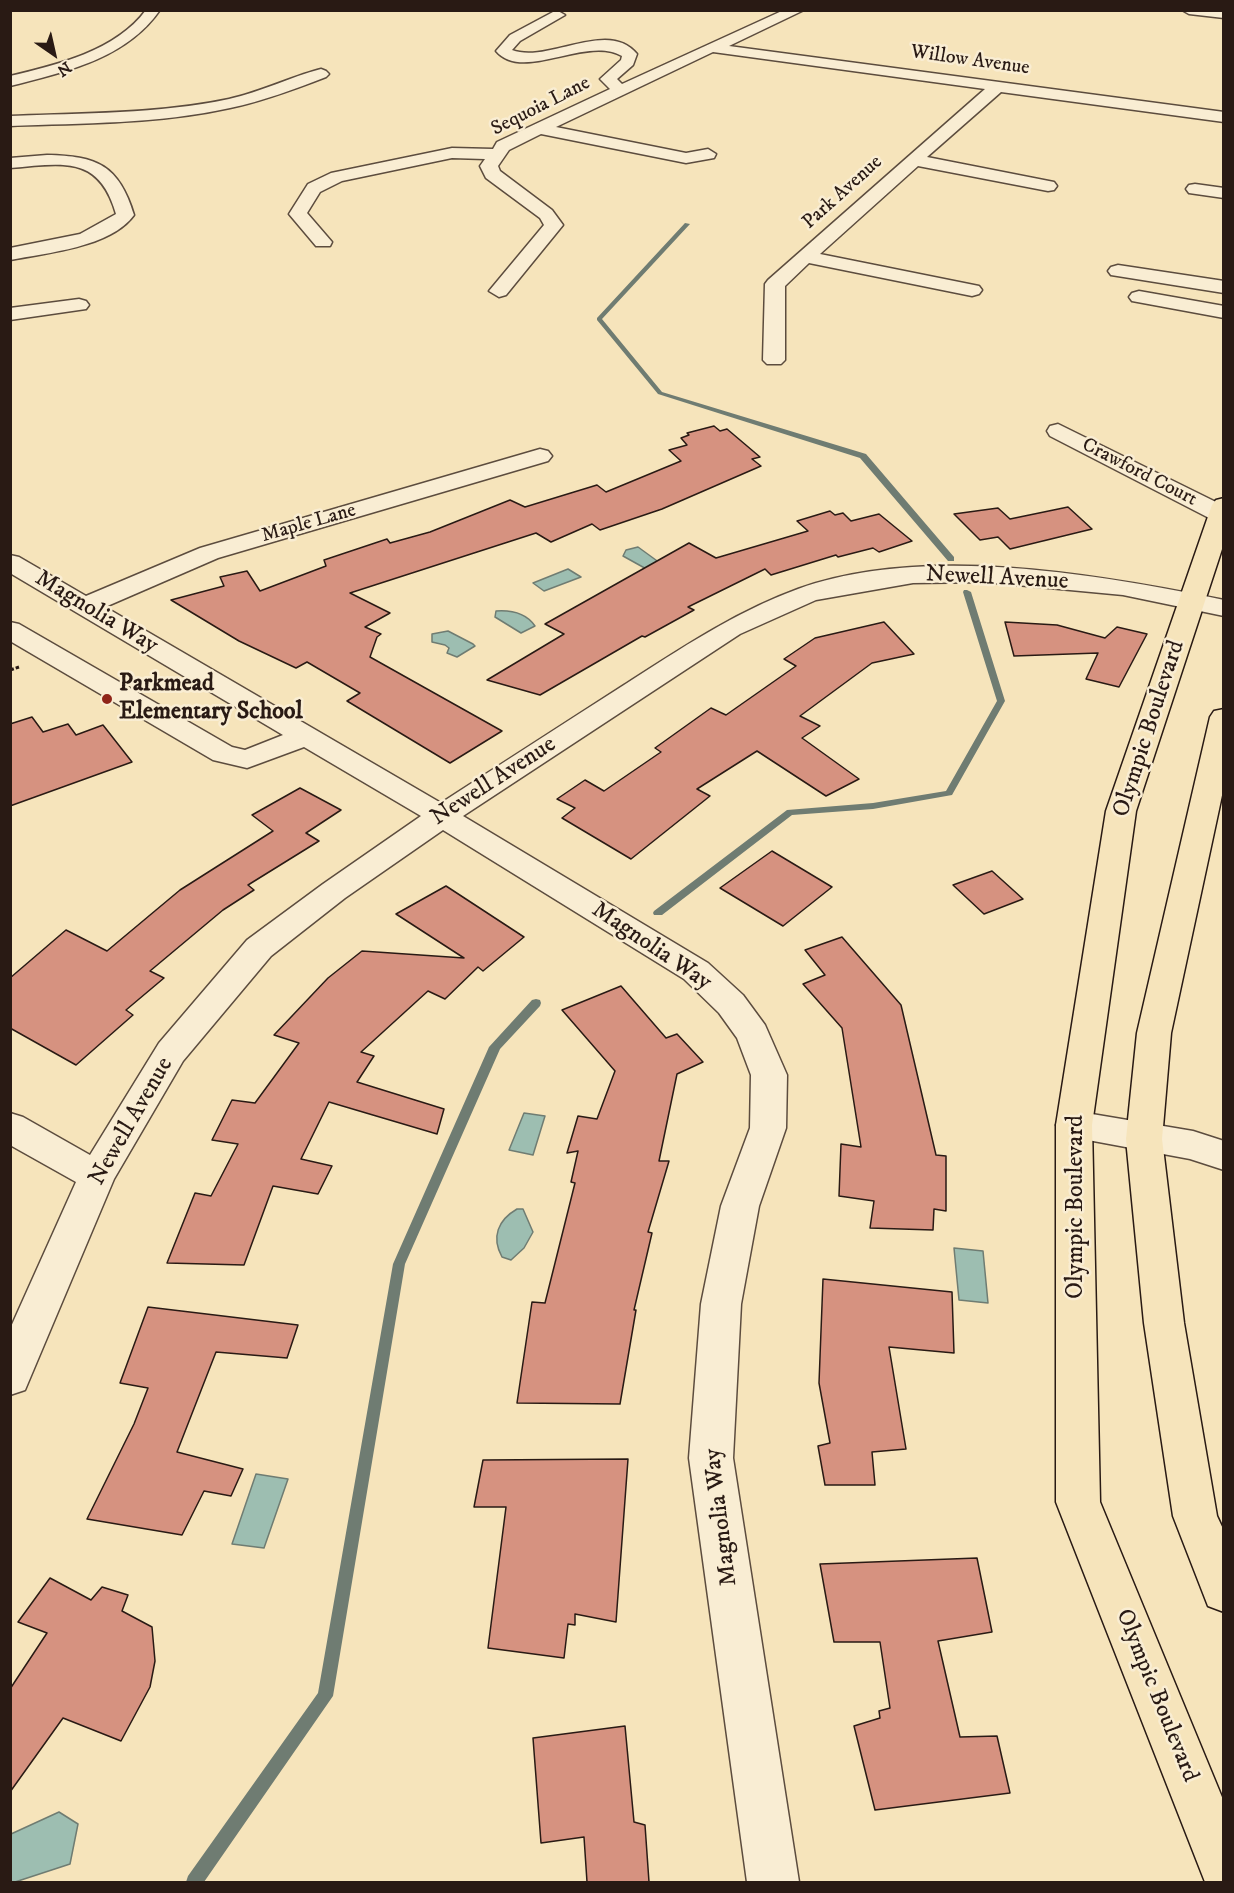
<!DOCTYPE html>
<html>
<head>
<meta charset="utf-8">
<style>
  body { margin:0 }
  #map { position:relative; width:1234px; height:1893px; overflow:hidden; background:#f6e4bb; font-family:"IM FELL DW Pica",serif }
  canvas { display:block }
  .frame { position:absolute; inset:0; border:12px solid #291a14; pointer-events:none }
  .north { position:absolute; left:24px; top:24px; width:60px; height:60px; -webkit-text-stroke:4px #f9edd3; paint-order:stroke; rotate:146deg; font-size:16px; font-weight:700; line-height:24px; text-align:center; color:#291a14 }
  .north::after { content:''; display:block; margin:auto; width:21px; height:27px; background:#291a14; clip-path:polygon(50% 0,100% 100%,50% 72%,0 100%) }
</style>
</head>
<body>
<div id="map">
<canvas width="1234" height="1893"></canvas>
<div class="frame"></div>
<div class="north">N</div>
</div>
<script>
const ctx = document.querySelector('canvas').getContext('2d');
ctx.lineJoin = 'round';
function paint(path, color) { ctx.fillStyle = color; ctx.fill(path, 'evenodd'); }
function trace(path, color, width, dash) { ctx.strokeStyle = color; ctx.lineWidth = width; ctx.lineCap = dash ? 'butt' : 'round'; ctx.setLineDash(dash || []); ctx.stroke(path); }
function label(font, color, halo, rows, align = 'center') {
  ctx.font = font + ' "IM FELL DW Pica",serif'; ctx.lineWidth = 5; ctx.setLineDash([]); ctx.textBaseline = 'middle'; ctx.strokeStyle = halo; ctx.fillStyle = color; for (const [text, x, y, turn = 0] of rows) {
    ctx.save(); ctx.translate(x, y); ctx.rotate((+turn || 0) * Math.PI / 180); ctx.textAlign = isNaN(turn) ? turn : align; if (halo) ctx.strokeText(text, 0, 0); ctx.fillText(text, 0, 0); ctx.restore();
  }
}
const water = new Path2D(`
  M638 547 660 563 650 571 623 556 626 550Z
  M568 569 581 577 544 591 533 583Z
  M496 611C510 610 526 613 535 626L521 633 495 617Z
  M448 631 473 644 475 646 457 657 447 653 449 648 445 645 432 642V634Z
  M524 1113 545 1116 533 1155 509 1150Z
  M517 1209H523L533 1232 524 1248 511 1260 502 1257C491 1237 498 1220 517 1209Z
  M954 1248 983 1251 988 1303 959 1300Z
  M256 1474 288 1479 264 1548 232 1544Z
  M59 1812 78 1824 70 1864 15 1882H11V1834Z`);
const stream = new Path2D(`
  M685 223 690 224 602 319 662 392 866 454 954 557V561H948L860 458 658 394 597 320V318Z
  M964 590H967L971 592 1005 701 952 795 873 809 792 815 662 915H654L653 913 654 911 787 810 873 803 946 791 997 701 963 592Z
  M536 999 540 1000 541 1003 540 1006 500 1049 405 1264 333 1696 204 1882H186L188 1876 318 1693 393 1264 489 1047 532 1000Z`);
const building = new Path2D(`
  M714 426 720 431 727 429 760 457 752 459 761 466 662 509 600 530 592 524 551 542 536 533 350 593 390 613 365 627 381 634 377 637 370 657 502 731 450 763 347 701 360 693 307 662 296 668 239 641 171 600 224 586 220 577 247 571 260 591 326 566 324 560 387 539 390 543 430 532 510 500 525 507 597 485 606 492 681 461 669 450 687 445 681 438 689 435 687 433Z
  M1068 507 1092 529 1010 549 998 537 980 540 954 514 998 508 1010 519Z
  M830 511 835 515 843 513 851 521 879 514 912 541 879 552 873 548 838 557 836 555 771 575 765 569 688 607 694 610 645 637 642 636 540 695 487 680 564 634 545 624 689 543 716 558 808 531 797 521Z
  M884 622 914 654 872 663 800 716 820 726 802 738 859 779 826 796 757 751 697 789 710 796 631 859 562 818 575 808 557 799 585 780 604 791 661 752 655 748 711 708 726 715 796 666 784 659 815 638Z
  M1005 622 1057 625 1105 638 1117 627 1147 634 1119 687 1086 679 1098 653 1014 656Z
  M32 717 43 732 68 724 76 735 103 725 132 762 10 806V724Z
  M300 788 341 810 306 833 319 841 248 885 254 890 223 910 150 971 164 978 126 1010 133 1015 76 1065 10 1028V978L66 930 107 951 180 890 273 831 252 815Z
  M772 851 832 887 783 926 720 888Z
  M992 871 1023 899 984 914 953 885Z
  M446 886 524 937 483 971 478 967 445 999 428 991 361 1052 374 1056 357 1082 444 1109 437 1134 329 1102 301 1159 332 1166 318 1194 273 1186 244 1265 167 1263 195 1193 211 1196 238 1144 212 1140 232 1100 255 1103 299 1043 274 1035 328 978 362 951 464 958 396 914Z
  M842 937 901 1005 936 1155 946 1156V1211L934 1209 933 1230 870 1228 874 1201 839 1196 841 1144 861 1147 842 1028 803 984 825 975 805 950Z
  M621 986 666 1038 677 1034 703 1062 677 1074 659 1161H669L648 1232 652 1233 634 1310H636L620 1404 517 1403 532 1302 545 1303 575 1183 571 1182 578 1151 567 1153 578 1116 597 1119 615 1071 562 1010Z
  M823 1279 952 1292 954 1353 889 1347 906 1449 872 1452 875 1485H825L818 1446 830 1443 819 1383Z
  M148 1307 298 1325 287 1358 216 1352 177 1452 243 1469 231 1496 204 1491 182 1535 87 1519 134 1424 148 1388 120 1383Z
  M628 1459 616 1622 575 1614V1625L568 1624 564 1658 488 1648 506 1507H474L483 1460Z
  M977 1558 992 1632 938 1641 960 1737 997 1736 1010 1793 875 1810 854 1726 880 1718 879 1711 890 1708 880 1642H834L820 1564Z
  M50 1578 91 1600 102 1587 128 1595 122 1611 152 1627 155 1661 150 1687 121 1741 63 1718 10 1792V1689L47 1633 18 1622Z
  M625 1726 634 1822 645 1825 649 1882H587L584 1837 541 1843 533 1738Z`);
const path = new Path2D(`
  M10 670 19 667`);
const minor = new Path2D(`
  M146 10H160C126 59 65 72 10 86V76C57 65 116 51 146 10Z
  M784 10H804L729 46 1224 112V122L1001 92 927 157 1054 182 1057 186 1054 190 1048 191 918 166 820 254 979 286 982 290 979 294 972 296 809 263 785 286V360L781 364H767L763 360 765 284 768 280 985 89 713 52 556 127 686 153 708 149 716 154 714 158 686 163 541 134 509 150 498 166 500 171 552 210 563 225 506 295 499 297 489 291 544 225 540 218 486 178 480 166 485 159 452 158 342 181 320 192 307 213 332 242 330 246H316L289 214 308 184 331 173 452 148 493 149 497 142 610 89 600 79 621 60 622 56C586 35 523 83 496 51L510 35 553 12 558 11 565 15 520 41 512 50C548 64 608 18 637 54L633 65 617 79 622 84Z
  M1182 10H1224V18L1189 14Z
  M321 69 326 71 329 74 326 77C295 89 263 101 230 108 158 124 84 123 10 126V116C83 113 158 114 229 99 261 92 290 77 321 69Z
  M47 155C97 156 119 165 134 215 111 247 47 253 10 260V248L80 234 116 214C99 154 62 164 10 168V158Z
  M1195 184 1224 188V198L1189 193 1186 189 1189 185Z
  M1118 265 1224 281V293L1111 275 1108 271 1111 267Z
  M1139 291 1224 306V318L1132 301 1129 297 1132 293Z
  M79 299 86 301 89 305 86 309 10 320V308Z
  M1058 424 1224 506V520L1211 519 1050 436 1047 431 1050 426Z
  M540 449 548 451 552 456 548 461 218 558 105 607 441 803C502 763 563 724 624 685 680 649 735 612 798 589 923 544 1097 574 1224 600V616L1123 595 985 582 913 583 816 600 740 634 463 816 708 963 743 995 765 1025 787 1075 786 1128 759 1206 741 1304 733 1458 799 1882H747L689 1458 701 1304 721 1206 750 1128 751 1075 737 1038 719 1013 684 979 443 830 345 898 271 956 183 1061 114 1179 25 1390 10 1395V1329L76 1182 10 1145V1113L23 1117 90 1155 159 1043 247 940 323 884 421 816 304 747 247 768 213 760 10 641V622L19 624 232 747 245 750 283 735 10 573V555L19 557 86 596 200 548Z
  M1074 1111 1193 1131 1224 1141V1170L1190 1159 1061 1135 1056 1125 1061 1115Z`);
const major = new Path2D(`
  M1224 498V543L1136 811 1092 1125 1100 1502 1224 1802V1882H1205L1056 1502V1125L1106 811 1212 505 1216 500Z
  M1224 709V786L1171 1033 1162 1139 1184 1323 1217 1516 1224 1531V1612L1208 1606 1173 1516 1144 1323 1126 1139 1137 1033 1210 717 1214 711Z`);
const markers = [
  [107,699,6,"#8f2418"]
];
const farStreetnames = [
  ["Willow Avenue",970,61,8],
  ["Sequoia Lane",541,107,-27],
  ["Park Avenue",843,193,-42],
  ["Crawford Court",1139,473,27],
  ["Maple Lane",309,524,-16]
];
const streetNames = [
  ["Newell Avenue",997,579,3],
  ["Magnolia Way",96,613,31],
  ["Olympic Boulevard",1150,729,-72],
  ["Newell Avenue",494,782,-33],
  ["Magnolia Way",651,947,34],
  ["Newell Avenue",132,1122,-60],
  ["Olympic Boulevard",1077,1207,-90],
  ["Magnolia Way",722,1517,-97],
  ["Olympic Boulevard",1156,1696,68]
];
const poiNames = [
  ["Parkmead",119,685],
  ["Elementary School",119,713]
];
paint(water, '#9dbeb1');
trace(water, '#6f7c72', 1.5);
paint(stream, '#6f7c72');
paint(building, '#d69280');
trace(building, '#291a14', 1.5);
trace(minor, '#5c4c3e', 3);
trace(major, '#291a14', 3);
trace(path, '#291a14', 3, [4, 2]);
paint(minor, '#f9edd3');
paint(major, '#f6e4bb');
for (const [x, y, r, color] of markers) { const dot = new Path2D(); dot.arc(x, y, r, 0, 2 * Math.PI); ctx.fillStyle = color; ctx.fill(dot); trace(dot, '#f9edd3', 2); }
label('20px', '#291a14', '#f9edd3', farStreetnames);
label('24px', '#291a14', '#f9edd3', streetNames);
label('bold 24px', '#291a14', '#f9edd3', poiNames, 'left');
</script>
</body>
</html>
